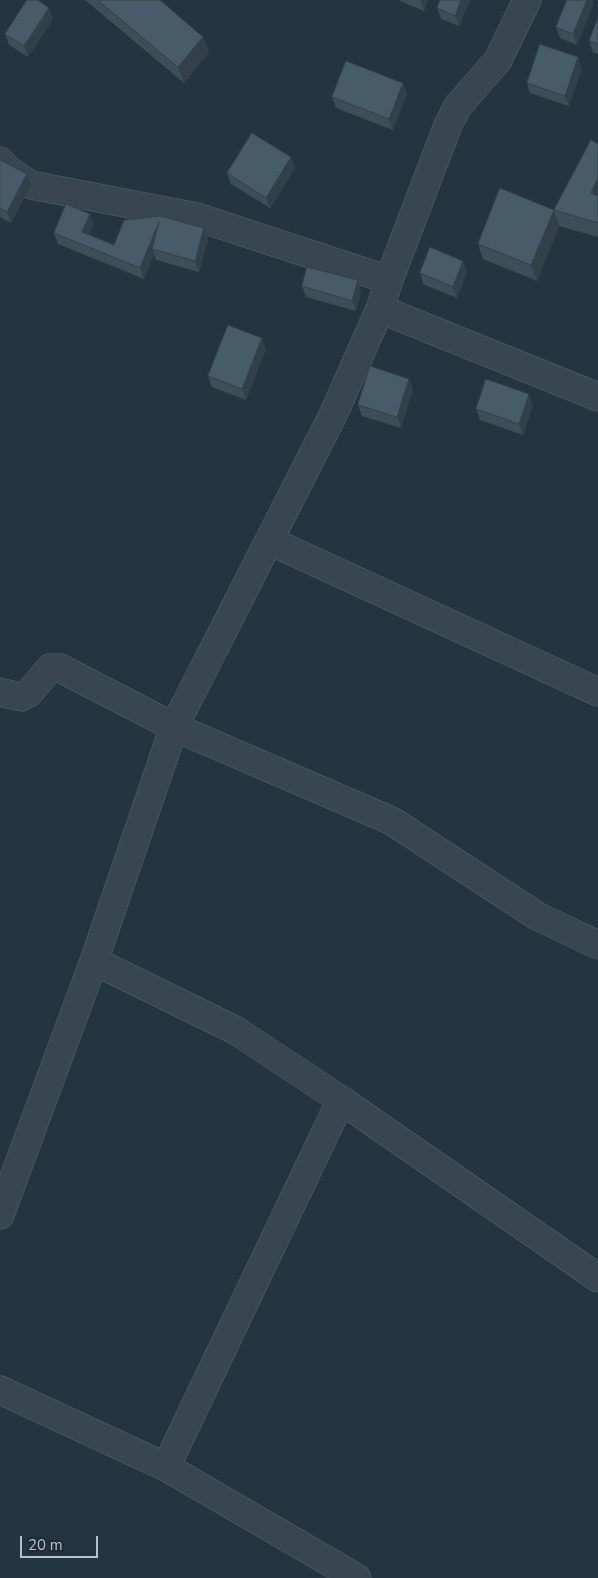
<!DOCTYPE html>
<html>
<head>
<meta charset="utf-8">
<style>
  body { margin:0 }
  #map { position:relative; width:598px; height:1578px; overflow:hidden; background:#243542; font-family:"Nunito Sans",sans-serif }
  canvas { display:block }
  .scale { position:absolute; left:20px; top:1536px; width:78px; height:22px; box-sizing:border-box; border:2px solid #b5c1cc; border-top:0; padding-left:6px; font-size:15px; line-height:18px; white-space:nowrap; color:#b5c1cc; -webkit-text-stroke:4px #1d2c37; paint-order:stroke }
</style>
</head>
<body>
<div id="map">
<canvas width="598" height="1578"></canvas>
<div class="scale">20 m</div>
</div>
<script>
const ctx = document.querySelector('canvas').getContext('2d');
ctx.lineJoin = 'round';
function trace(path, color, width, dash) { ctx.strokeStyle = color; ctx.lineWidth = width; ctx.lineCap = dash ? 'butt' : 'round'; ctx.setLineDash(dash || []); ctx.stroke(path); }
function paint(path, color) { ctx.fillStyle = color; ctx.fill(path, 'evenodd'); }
const minor = new Path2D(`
  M0 161 7 169 31 185 197 217 389 280
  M380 309 598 397
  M270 541 598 692
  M0 692 21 697 29 693 50 668H60L174 727 392 821 537 916 598 945
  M94 961 235 1030 341 1100 598 1278
  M0 1215 94 961 174 727 333 415 380 309 389 280 448 125 458 106 498 60 527 0
  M0 1390 166 1467 357 1578
  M166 1467 341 1100`);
const wall = new Path2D(`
  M85 0H160L203 37 209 52 184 83Z
  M400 0H428L424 11 400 1Z
  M470 0 459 26 441 19 437 8Z
  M567 0H593L594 2 577 45 560 38 556 27Z
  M598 18V54L593 52 589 41Z
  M53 19 28 57 9 45 5 34Z
  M582 68 569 106 530 93 527 83Z
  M407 93 393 130 336 108 332 97Z
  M598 144V237L559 226 537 281 483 259 478 244 554 210Z
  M0 160 31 185 11 223 0 217Z
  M295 168 270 208 231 184 227 173Z
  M94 224 89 234 114 245 204 228 208 239 199 272 156 260 154 254 144 279 58 244 54 233Z
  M463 261 467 272 457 298 423 284 420 273Z
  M302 286 361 291 356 311 306 297Z
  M266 349 246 400 212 387 208 376Z
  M409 379 413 389 401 428 362 416 358 405Z
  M533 405 523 435 480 420 476 409Z`);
const shadedWall = new Path2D(`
  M420 0H428L424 11Z
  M461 0H470L459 26 455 16Z
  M587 0H593L594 2 577 45 573 34Z
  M49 8 53 19 28 57 24 46Z
  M203 37 209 52 184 83 178 67Z
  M578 57 582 68 569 106 565 96Z
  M403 83 407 93 393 130 389 119Z
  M291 157 295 168 270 208 266 198Z
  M27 174 31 185 11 223 7 212Z
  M598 177V206L591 193Z
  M554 210 559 226 537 281 531 265Z
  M90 214 94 224 86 242 82 232Z
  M159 222 152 249 154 254 144 279 140 268Z
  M204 228 208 239 199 272 195 261Z
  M463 261 467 272 457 298 453 287Z
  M358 280 361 291 356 311 352 301Z
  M262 338 266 349 246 400 242 389Z
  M409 379 413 389 401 428 397 417Z
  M529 394 533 405 523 435 519 424Z`);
const building = new Path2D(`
  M27 0H38L49 8 24 46 5 34Z
  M98 0H160L203 37 178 67Z
  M440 0H461L455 16 437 8Z
  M567 0H587L573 34 556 27Z
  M598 18V44L589 41Z
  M540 44 578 57 565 96 527 83Z
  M346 61 403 83 389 119 332 97Z
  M252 133 291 157 266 198 227 173Z
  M591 140 598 144V177L591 193 598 196V223L554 210Z
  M0 160 27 174 7 212 0 208Z
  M500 188 554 210 531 265 478 244Z
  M66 204 90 214 82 232 114 245 124 220 161 216 204 228 195 261 152 249 159 222 140 268 54 233Z
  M430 247 463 261 453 287 420 273Z
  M307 267 358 280 352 301 302 286Z
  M228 325 262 338 242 389 208 376Z
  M370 366 409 379 397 417 358 405Z
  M486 379 529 394 519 424 476 409Z`);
trace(minor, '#56646f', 29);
trace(minor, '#384651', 28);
paint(wall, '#3e4e59');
paint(shadedWall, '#324049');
paint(building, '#485b68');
trace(building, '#324049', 1);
</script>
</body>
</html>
